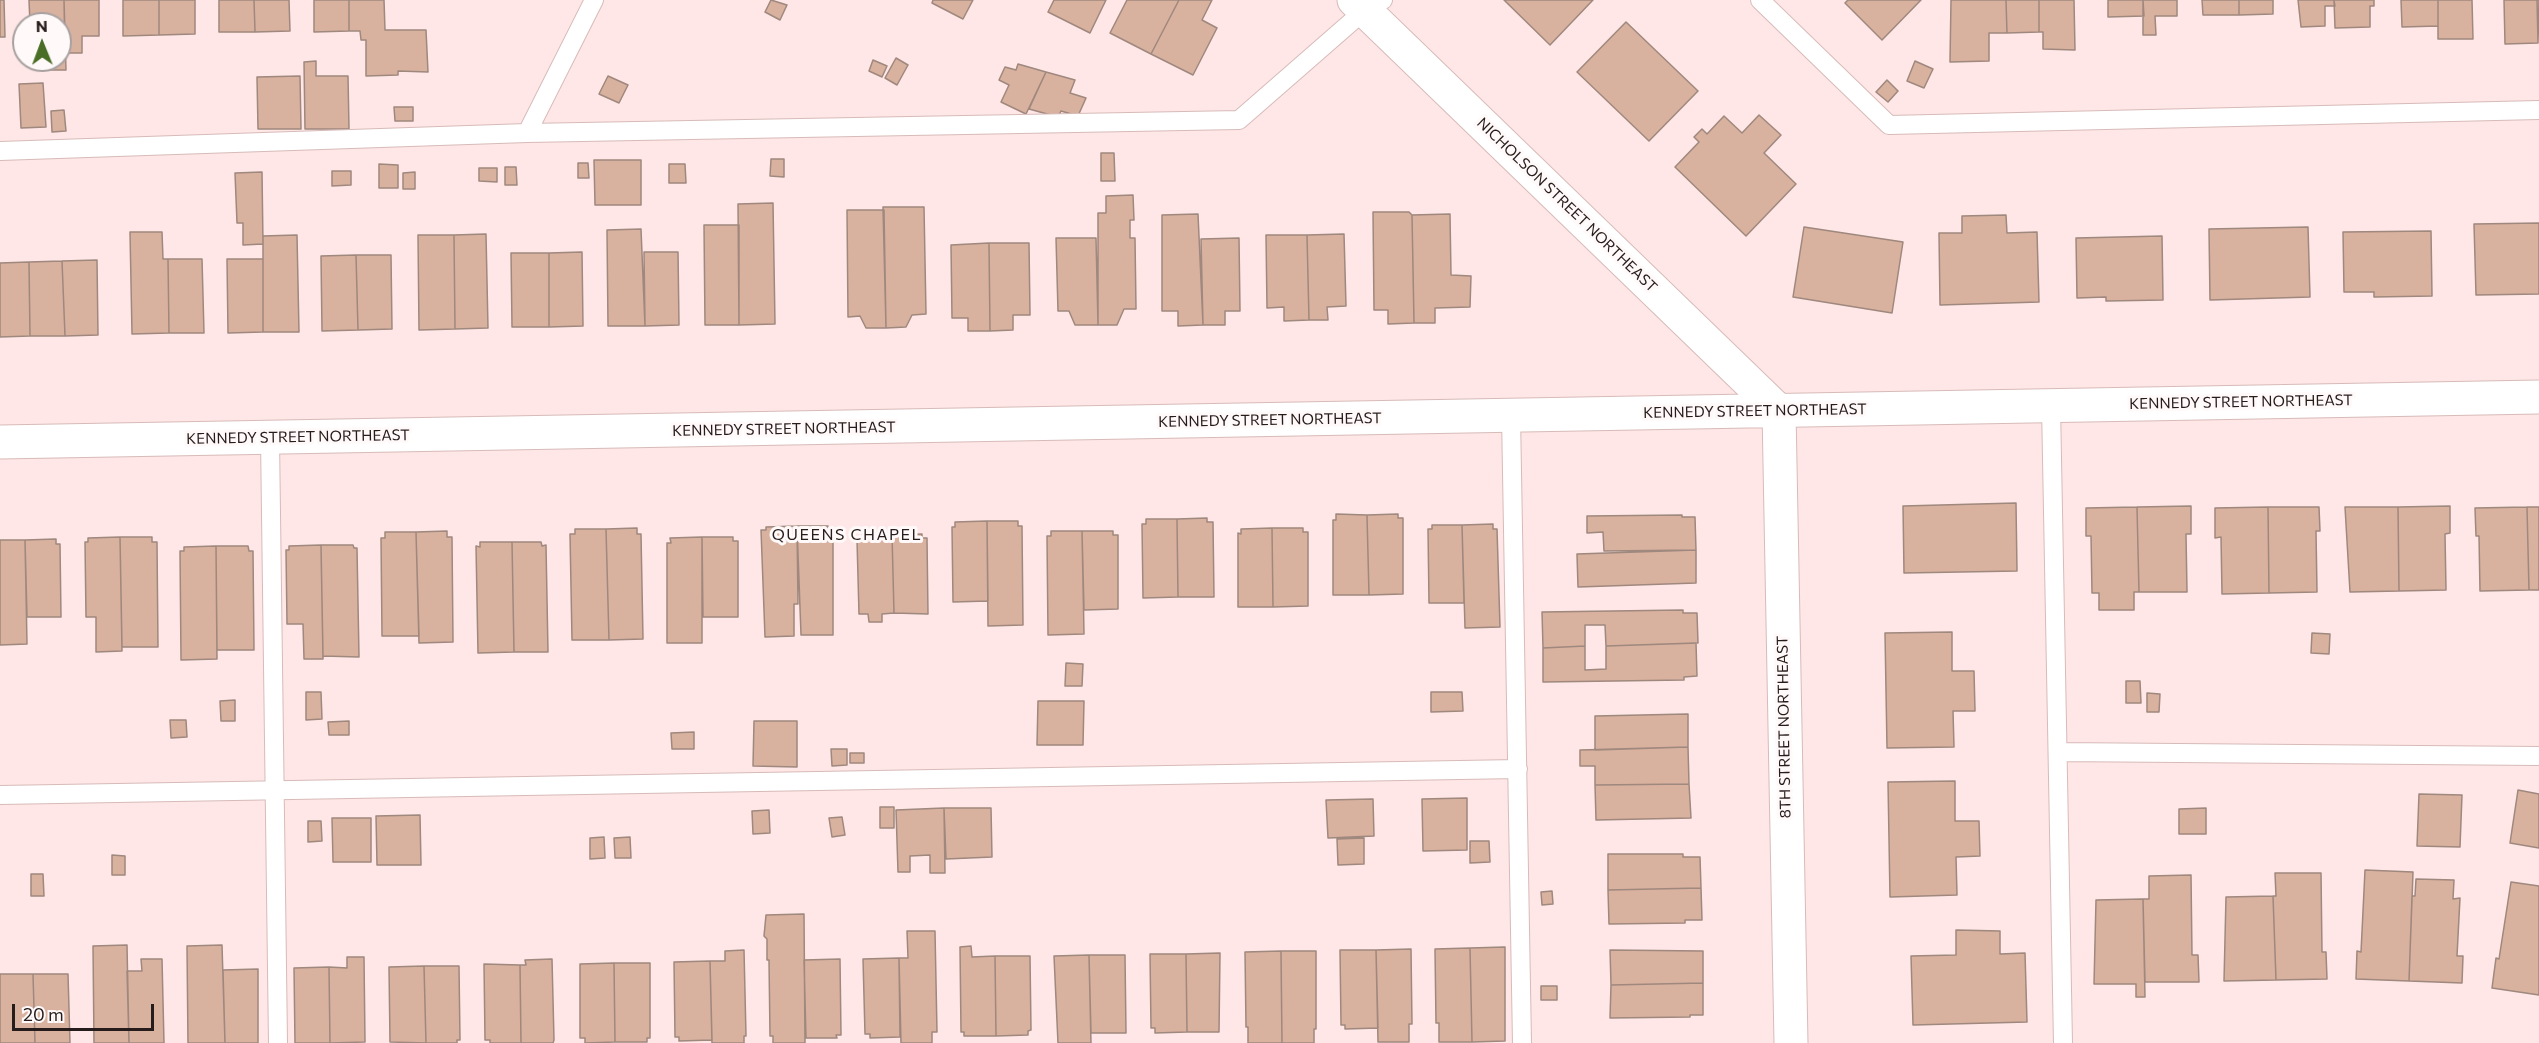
<!DOCTYPE html>
<html>
<head>
<meta charset="utf-8">
<style>
  body { margin:0 }
  #map { position:relative; width:2539px; height:1043px; overflow:hidden; background:#fee7e6; font-family:Commissioner,sans-serif }
  canvas { display:block }
  .north { position:absolute; left:12px; top:12px; width:60px; height:60px; box-sizing:border-box; background:#fff9f9; border:2px solid #a8a1a0; border-radius:50%; rotate:359deg; font-size:16px; font-weight:700; line-height:24px; text-align:center; color:#261c1b }
  .north::after { content:''; display:block; margin:auto; width:21px; height:27px; background:#4b6e26; clip-path:polygon(50% 0,100% 100%,50% 72%,0 100%) }
  .scale { position:absolute; left:12px; top:1004px; width:142px; height:27px; box-sizing:border-box; border:3px solid #261c1b; border-top:0; padding-left:8px; font-size:18px; line-height:21px; white-space:nowrap; color:#261c1b; -webkit-text-stroke:4px #fff9f9; paint-order:stroke }
</style>
</head>
<body>
<div id="map">
<canvas width="2539" height="1043"></canvas>
<div class="north">N</div>
<div class="scale">20 m</div>
</div>
<script>
const ctx = document.querySelector('canvas').getContext('2d');
ctx.lineJoin = 'round';
function paint(path, color) { ctx.fillStyle = color; ctx.fill(path, 'evenodd'); }
function trace(path, color, width, dash) { ctx.strokeStyle = color; ctx.lineWidth = width; ctx.lineCap = dash ? 'butt' : 'round'; ctx.setLineDash(dash || []); ctx.stroke(path); }
function label(font, color, halo, rows, align = 'center') {
  ctx.font = font + ' Commissioner,sans-serif'; ctx.lineWidth = 6; ctx.setLineDash([]); ctx.textBaseline = 'middle'; ctx.strokeStyle = halo; ctx.fillStyle = color; for (const [text, x, y, turn = 0] of rows) {
    ctx.save(); ctx.translate(x, y); ctx.rotate((+turn || 0) * Math.PI / 180); ctx.textAlign = isNaN(turn) ? turn : align; if (halo) ctx.strokeText(text, 0, 0); ctx.fillText(text, 0, 0); ctx.restore();
  }
}
const building = new Path2D(`
  M0 0H4L5 37H0Z
  M29 0H64L66 70H37V60H60V24H30Z
  M64 0H99V36H82V53H65Z
  M123 0H159V35L123 36Z
  M159 0H195V34L159 35Z
  M219 0H254L255 32H219Z
  M254 0H289L290 31 255 32Z
  M314 0H349V31L314 32Z
  M349 0H384L385 30H426L428 72 398 71V75L366 76V40H361L360 31H349Z
  M771 0 787 5 780 20 765 12Z
  M933 0H973L963 19 932 3Z
  M1054 0H1106L1090 33 1048 12Z
  M1127 0H1179L1151 54 1110 33Z
  M1179 0H1212L1202 20 1217 28 1193 75 1151 54Z
  M1504 0H1593L1550 45Z
  M1848 0H1921L1882 40 1845 3Z
  M1951 0H2006L2007 33H1989V61L1950 62Z
  M2006 0H2039V32L2007 33Z
  M2039 0H2074L2075 50 2043 49V32H2039Z
  M2108 0H2143L2144 16 2108 17Z
  M2143 0H2177V16H2155L2156 35H2143Z
  M2202 0H2239V15H2203Z
  M2239 0H2273V14L2239 15Z
  M2298 0H2334L2335 6H2325V26L2301 27Z
  M2334 0H2374V6H2370V27L2335 28Z
  M2401 0H2438V26L2402 27Z
  M2438 0H2472L2473 39H2438Z
  M2504 0H2537L2538 43 2505 44Z
  M2537 0H2539L2538 43Z
  M1626 22 1698 91 1649 141 1577 72Z
  M896 58 908 65 897 85 885 78Z
  M873 60 887 66 882 77 869 71Z
  M316 61V76H348L349 129H305L304 62Z
  M1915 61 1933 69 1924 88 1907 81Z
  M1018 64 1046 72 1026 114 1001 102 1009 85 999 80 1005 67 1016 70Z
  M1046 72 1075 80 1070 93 1086 98 1078 116 1061 111 1058 117 1029 109Z
  M300 76 301 129H258L257 77Z
  M608 76 628 85 619 103 599 94Z
  M1887 80 1898 91 1888 102 1876 92Z
  M43 83 46 127 21 128 19 84Z
  M394 107H413V121H395Z
  M64 110 66 131 52 132 51 111Z
  M1759 115 1781 135 1764 153 1796 184 1746 236 1675 167 1699 142 1694 137 1702 129 1707 134 1724 116 1742 133Z
  M1101 153H1114L1115 181H1101Z
  M771 159H784V177L770 176Z
  M594 160H641V205H595Z
  M578 163H588L589 178H578Z
  M379 164 398 165V188H379Z
  M669 164H685L686 183H669Z
  M505 167H516L517 185H505Z
  M479 168H497V182L479 181Z
  M332 171H351V185L332 186Z
  M262 172 263 244 243 245V223H237L235 173Z
  M415 172V189H403V173Z
  M1133 195 1134 220H1130V238H1135L1136 309H1124L1117 325H1098V213H1106V196Z
  M773 203 775 324 739 325 738 204Z
  M883 207H924L926 314 912 315 906 327 886 328Z
  M847 210H884L886 328H866L860 316 848 317Z
  M1373 212H1409L1412 215 1414 323 1388 324V310H1374Z
  M1198 214 1203 325 1178 326V311H1162V215Z
  M1450 214 1451 275 1471 276 1470 307 1435 308V323H1414L1412 215Z
  M2006 215 2007 233 2037 232 2039 302 1940 305 1939 233H1962V216Z
  M2539 223V294L2476 295 2474 224Z
  M704 225H739V325H705Z
  M1804 227 1903 242 1892 313 1793 297Z
  M2308 227 2310 297 2210 300 2209 229Z
  M641 229 645 326H608L607 230Z
  M2431 231 2432 296 2374 297V292H2344L2343 232Z
  M130 232H162L163 259H168L169 333 132 334Z
  M486 234 488 328 455 329 454 235Z
  M1344 234 1346 306 1327 307 1328 320H1309L1307 235Z
  M297 235 299 332H263V236Z
  M418 235H454L455 329 419 330Z
  M1266 235H1307L1309 320 1284 321V307L1267 308Z
  M2162 236 2163 300 2106 301V297L2077 298 2076 238Z
  M1056 238H1096L1098 325H1075L1069 311H1058Z
  M1239 238 1240 311H1225V325H1203L1201 239Z
  M989 243H1029L1030 315H1013V330L990 331Z
  M989 243 990 331H968V318H952L951 245Z
  M582 252 583 326 549 327V253Z
  M644 252H678L679 325 645 326Z
  M511 253H549V327H512Z
  M356 255H391L392 329 358 330Z
  M356 255 358 330 322 331 321 256Z
  M168 259H202L204 333H169Z
  M227 259H263V332L228 333Z
  M97 260 98 335 65 336 62 261Z
  M62 261 65 336H30L29 262Z
  M29 262 30 336 0 337V263Z
  M2016 503 2017 571 1904 573 1903 506Z
  M2191 506V534H2186L2187 592H2139L2137 507Z
  M2450 506V533L2445 534 2446 590 2399 591 2398 507Z
  M2137 507 2139 592H2134V610H2099V593H2092L2091 536H2086V508Z
  M2268 507 2269 593 2222 594 2221 537 2215 538V508Z
  M2268 507H2319L2320 531H2316L2317 592 2269 593Z
  M2345 507H2398L2399 591 2350 592Z
  M2527 507 2529 590 2480 591 2479 536H2476L2475 508Z
  M2527 507H2539V590H2529Z
  M1336 514 1367 515 1369 595H1333V520H1336Z
  M1398 514V518H1403V594L1369 595 1367 515Z
  M1682 515V517H1695L1696 550 1604 551 1603 532 1587 533V516Z
  M1207 518V522H1213L1214 597H1178L1177 519Z
  M1146 519H1177L1178 597 1143 598 1142 524H1146Z
  M987 521 988 601 953 602 952 527H955V522Z
  M987 521H1018V526H1022L1023 625 988 626Z
  M1493 524V529H1497L1500 627 1465 628 1462 525Z
  M1432 525H1462L1464 603H1429L1428 529H1432Z
  M797 526 798 604H794V636L765 637 761 530H766V527Z
  M797 526H828V529H833V635H801Z
  M637 528V534H641L643 639 609 640 606 529Z
  M1272 528 1273 607H1238V533L1241 534V529Z
  M1272 528H1303V532H1308V606L1273 607Z
  M575 529H606L609 640H572L570 534H575Z
  M447 531V537H452L453 642 419 643 416 532Z
  M1051 531H1082L1084 634 1048 635 1047 536H1051Z
  M1082 531H1113V535H1118V609L1084 610Z
  M385 532H416L419 636H382L381 538H385Z
  M922 534V538H927L928 614 894 613 892 535Z
  M862 535H892L894 613 882 614V622H869L868 614H859L857 540H862Z
  M120 537 122 651 96 652V617H86L85 542H88V538Z
  M120 537H152V542H157L158 647H122Z
  M702 537V643H667V543H671L670 538Z
  M702 537H733V541H738V617H703Z
  M56 539V544H60L61 617H27L25 540Z
  M0 540H25L27 644 0 645Z
  M480 542H512L514 652 478 653 476 546 480 547Z
  M512 542H541L542 546 546 545 548 652H514Z
  M321 545 323 659H304L303 624H287L286 550H289V546Z
  M321 545H353L354 548H357L359 657 323 656Z
  M216 546 217 659 181 660 180 551H184V547Z
  M216 546H248L249 551H253L254 650H217Z
  M1696 550V583L1578 587 1577 554Z
  M1683 610V613H1697L1698 643 1606 646 1605 625H1585V646L1543 648 1542 612Z
  M1952 632V671H1974L1975 711H1953L1954 747 1887 748 1885 633Z
  M2312 633 2330 634 2329 654 2311 653Z
  M1696 643 1697 676 1684 677V680L1543 682V648L1585 646V670L1606 669V646Z
  M1066 663 1083 664 1082 686H1065Z
  M2126 681H2140L2141 703H2126Z
  M306 692H321L322 719 306 720Z
  M1431 692H1462L1463 711 1431 712Z
  M2147 693 2160 694 2159 712H2147Z
  M235 700V721H221L220 701Z
  M1038 701H1084L1083 745H1037Z
  M1688 714V747L1595 750V716Z
  M170 720H186L187 737 171 738Z
  M349 721V735H329L328 722Z
  M754 721H797V767L753 766Z
  M694 732V749H672L671 733Z
  M1688 747 1689 784 1595 785V766H1580V750Z
  M831 749H847V765L832 766Z
  M850 753H864V763H850Z
  M1955 781V821H1979L1980 856 1956 857 1957 895 1890 897 1888 782Z
  M1689 784 1691 818 1596 820 1595 785Z
  M2518 790 2539 794V848L2510 843Z
  M2419 794 2462 795 2460 847 2417 846Z
  M1467 798V850L1423 851 1422 799Z
  M1373 799 1374 836 1328 838 1326 800Z
  M880 807H894V828H880Z
  M944 808H991L992 857 946 859Z
  M944 808 945 873H930V855L910 856V872H898L896 810Z
  M2206 808V834H2179V809Z
  M769 810 770 833 753 834 752 811Z
  M420 815 421 865H377L376 816Z
  M842 817 845 835 832 837 829 818Z
  M332 818H371V862H333Z
  M308 821H321L322 841 308 842Z
  M604 837 605 858 590 859V838Z
  M630 837 631 858H615L614 838Z
  M1364 838V864L1338 865 1337 839Z
  M1470 841H1489L1490 862 1470 863Z
  M1608 854H1683V857H1700L1701 888 1608 890Z
  M112 855 125 856V875H112Z
  M2365 870 2413 872 2409 981 2356 979 2357 951 2361 952Z
  M2275 873H2321L2322 952H2326L2327 979 2276 980 2273 896H2276Z
  M31 874H43L44 896H31Z
  M2191 875 2192 955H2198L2199 982H2145L2143 899H2149V876Z
  M2416 879 2454 880 2453 899 2460 898 2457 956H2463L2462 983 2409 981 2412 896H2415Z
  M2511 882 2539 886V995L2492 988 2496 958 2499 959Z
  M1701 888 1702 920H1685V923L1609 924 1608 890Z
  M1552 891 1553 904 1542 905 1541 892Z
  M2273 896 2276 980 2224 981 2226 897Z
  M2143 899 2145 997H2136V984H2094L2096 900Z
  M804 914 805 1043H773V1036H770L769 960H767V939L764 936 766 915Z
  M1956 930 2000 931V954L2025 953 2027 1022 1913 1025 1911 956 1956 955Z
  M907 931H935L937 1032H932V1043H901L899 958H908Z
  M127 945 129 1043H94L93 946Z
  M222 945 225 1043H188L187 946Z
  M971 946 972 957 995 956 996 1036H964V1032H961L960 947Z
  M1505 947V1041L1472 1042 1470 948Z
  M1470 948 1472 1042H1439V1023H1436L1435 949Z
  M1411 949 1412 1024H1409V1042H1378L1376 950Z
  M744 950 746 1036H744V1043H712L710 961H725V951Z
  M1340 950H1376L1378 1028 1345 1029V1025H1341Z
  M1610 950 1703 951V983L1611 985Z
  M1281 951 1282 1043H1248V1027H1246L1245 952Z
  M1281 951H1316V1029H1314V1043H1282Z
  M1220 953 1219 1032H1187L1186 954Z
  M1150 954H1186L1187 1032 1155 1033V1028H1151Z
  M1089 955 1091 1043H1058L1054 956Z
  M1089 955H1125L1126 1033H1091Z
  M995 956H1030L1031 1030 1028 1031V1035L996 1036Z
  M347 957H364L365 1042 330 1043 329 967 347 968Z
  M899 958 900 1037 870 1038V1034H865L863 959Z
  M141 959H162L164 1043H129L127 971H142Z
  M552 959 554 1040 553 1043H521L520 965H526L525 960Z
  M840 959 841 1035H836L837 1038H806L804 960Z
  M710 961 712 1040 679 1041V1037H675L674 962Z
  M614 963 615 1042 585 1043V1038H580V964Z
  M614 963H650V1038H647V1042H615Z
  M484 964 520 965 521 1043H490V1040H485Z
  M424 966 426 1043 390 1042 389 967Z
  M424 966H459L460 1040H457V1043H426Z
  M329 967 330 1043H295L294 968Z
  M258 969V1043H225L223 970Z
  M0 974H33L35 1043H0Z
  M33 974H68L70 1043H35Z
  M1703 983V1015H1690V1017L1610 1018 1611 985Z
  M1541 986H1557V1000H1541Z`);
const service = new Path2D(`
  M1760 0 1889 125 2539 110
  M527 133 594 0
  M0 151 527 133 1239 120 1365 10 1383 0
  M2051 405 2063 1043
  M1511 415 1522 1043
  M270 438 278 1043
  M2058 752 2539 756
  M0 795 1518 769`);
const minor = new Path2D(`
  M1354 0 1779 411
  M1779 411 1791 1043
  M0 442 2539 397`);
const streetNames = [
  ["NICHOLSON STREET NORTHEAST",1567,205,44],
  ["KENNEDY STREET NORTHEAST",2241,402,-1],
  ["KENNEDY STREET NORTHEAST",1755,411,-1],
  ["KENNEDY STREET NORTHEAST",1270,420,-1],
  ["KENNEDY STREET NORTHEAST",784,429,-1],
  ["KENNEDY STREET NORTHEAST",298,437,-1],
  ["8TH STREET NORTHEAST",1784,727,-91]
];
const neighbourhoodNames = [
  ["QUEENS CHAPEL",847,535]
];
paint(building, '#d9b19f');
trace(building, '#9f887e', 1.5);
trace(service, '#d7bbb9', 20);
trace(minor, '#d7bbb9', 35);
trace(service, '#fff', 18);
trace(minor, '#fff', 33);
label('15px', '#261c1b', '#fff9f9', streetNames);
ctx.letterSpacing = '1.5px';
label('16px', '#261c1b', '#fff9f9', neighbourhoodNames);
ctx.letterSpacing = '0px';
</script>
</body>
</html>
